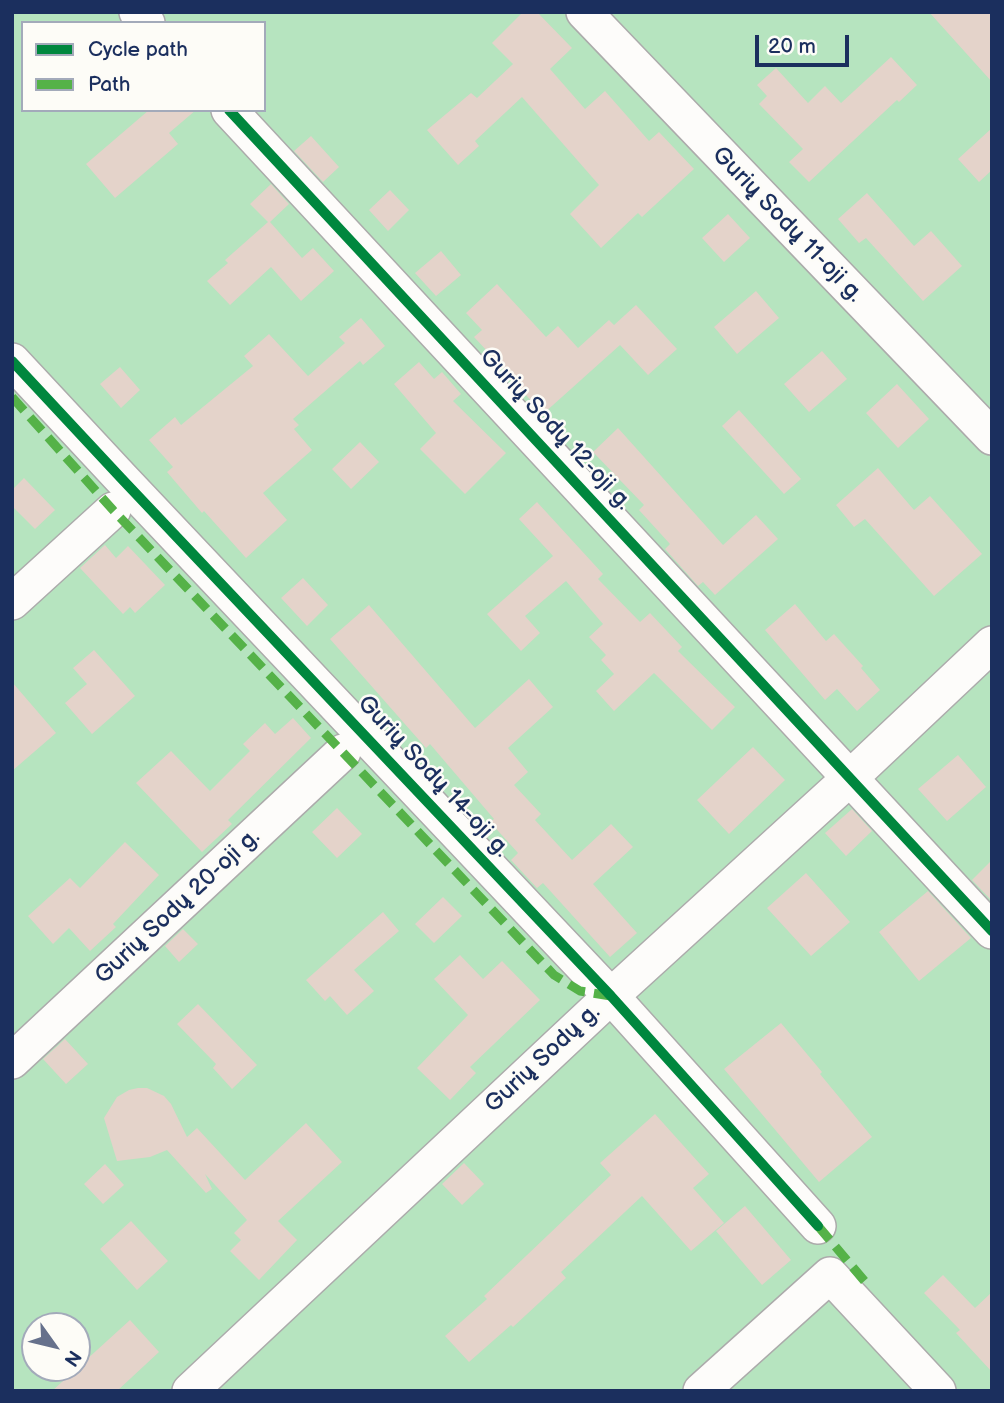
<!DOCTYPE html>
<html>
<head>
<meta charset="utf-8">
<style>
  body { margin:0 }
  #map { position:relative; width:1004px; height:1403px; overflow:hidden; background:#f1ebe1; font-family:"Balsamiq Sans",sans-serif }
  canvas { display:block }
  .frame { position:absolute; inset:0; border:14px solid #1b2f5e; pointer-events:none }
  .legend { position:absolute; left:21px; top:21px; width:245px; height:91px; box-sizing:border-box; background:#fdfcf7; border:2px solid #a3aaba; margin:0; padding:9px 12px; list-style:none; font-size:21px; color:#1b2f5e }
  .legend li { display:flex; align-items:center; gap:14px; height:35px }
  .legend b { width:35px; border:2px solid #a3aaba }
  .north { position:absolute; left:21px; top:1312px; width:70px; height:70px; box-sizing:border-box; background:#fdfcf7; border:2px solid #a3aaba; border-radius:50%; rotate:124deg; font-size:19px; font-weight:700; line-height:28px; text-align:center; color:#1b2f5e }
  .north::after { content:''; display:block; margin:auto; width:24px; height:32px; background:#66718c; clip-path:polygon(50% 0,100% 100%,50% 72%,0 100%) }
  .scale { position:absolute; left:755px; top:35px; width:94px; height:32px; box-sizing:border-box; border:4px solid #1b2f5e; border-top:0; padding-left:9px; font-size:21px; line-height:24px; white-space:nowrap; color:#1b2f5e; -webkit-text-stroke:5px #fdfcf7; paint-order:stroke }
</style>
</head>
<body>
<div id="map">
<canvas width="1004" height="1403"></canvas>
<div class="frame"></div>
<ul class="legend">
<li><b style="height:9px;background:#00873e"></b>Cycle path</li>
<li><b style="height:9px;background:#55b248"></b>Path</li>
</ul>
<div class="north">N</div>
<div class="scale">20 m</div>
</div>
<script>
const ctx = document.querySelector('canvas').getContext('2d');
ctx.lineJoin = 'round';
function paint(path, color) { ctx.fillStyle = color; ctx.fill(path, 'evenodd'); }
function trace(path, color, width, dash) { ctx.strokeStyle = color; ctx.lineWidth = width; ctx.lineCap = dash ? 'butt' : 'round'; ctx.setLineDash(dash || []); ctx.stroke(path); }
function label(font, color, halo, rows, align = 'center') {
  ctx.font = font + ' "Balsamiq Sans",sans-serif'; ctx.lineWidth = 5; ctx.setLineDash([]); ctx.textBaseline = 'middle'; ctx.strokeStyle = halo; ctx.fillStyle = color; for (const [text, x, y, turn = 0] of rows) {
    ctx.save(); ctx.translate(x, y); ctx.rotate((+turn || 0) * Math.PI / 180); ctx.textAlign = isNaN(turn) ? turn : align; if (halo) ctx.strokeText(text, 0, 0); ctx.fillText(text, 0, 0); ctx.restore();
  }
}
const green = new Path2D(`
  M12 12H992V1391H12ZM23 23H264V110H23ZM35 1326H77V1368H35Z`);
const building = new Path2D(`
  M523 12H537L572 48 550 69 585 109 605 91 649 141 659 132 694 169 642 217 638 213 601 248 570 214 599 185 522 97 475 141 479 146 458 165 427 130 471 93 477 98 513 64 492 43Z
  M929 12H992V82Z
  M891 57 917 85 899 102 897 100 809 182 789 162 803 149 759 104 767 96 757 85 776 68 808 103 825 86 841 103Z
  M149 110H196L169 133 178 144 115 198 86 164Z
  M992 128V170L979 182 958 159Z
  M311 136 339 167 323 182 294 151Z
  M271 184 289 204 270 222 302 258 313 248 334 271 301 301 271 267 230 305 207 281 228 263 225 260 268 222 250 204Z
  M390 190 409 210 388 231 369 210Z
  M867 193 914 246 931 231 962 266 923 301 866 238 859 243 838 219Z
  M728 214 750 238 724 262 702 238Z
  M441 251 461 275 436 296 415 273Z
  M497 284 546 337 558 326 578 348 609 320 614 325 636 305 677 349 648 375 620 345 543 414 517 385 518 384 474 337 482 330 466 313Z
  M756 291 779 318 737 354 714 327Z
  M361 318 385 346 363 365 360 361 293 419 299 425 294 429 312 450 263 493 287 520 246 558 204 511 202 513 167 472 173 467 149 440 175 417 181 425 253 366 244 356 269 334 308 376 345 343 339 337Z
  M822 351 847 379 809 412 784 384Z
  M419 362 434 379 442 372 461 394 453 401 506 453 465 494 420 449 436 433 394 384Z
  M120 367 140 390 121 408 100 384Z
  M897 384 929 419 898 448 866 413Z
  M739 410 801 479 784 494 722 426Z
  M618 428 723 545 756 515 778 539 715 595 703 582 698 586 665 549 670 544 639 510 644 505 593 452Z
  M360 442 379 462 351 489 332 469Z
  M878 468 914 510 930 496 982 554 934 596 865 519 854 527 836 505Z
  M24 478 55 510 35 529 12 506V490Z
  M537 502 603 574 598 579 640 622 650 613 682 647 678 651 735 707 712 730 654 673 614 711 596 691 614 674 601 660 606 655 589 637 603 624 566 581 525 616 540 633 521 651 487 614 553 556 519 519Z
  M105 545 116 558 128 546 165 585 135 613 130 607 123 614 80 568Z
  M303 578 328 605 307 626 281 598Z
  M795 604 826 641 834 634 863 666 861 668 880 690 857 711 837 689 825 700 765 630Z
  M369 605 475 728 529 679 553 707 508 748 528 772 514 785 541 814 535 820 572 860 611 824 633 847 593 884 637 933 610 957 543 883 537 888 511 860 518 853 490 822 494 819 430 744 426 748 330 639Z
  M94 650 135 696 92 734 65 703 87 684 73 668Z
  M12 682 56 733 12 771Z
  M293 718 311 738 228 820 232 824 202 852 136 783 171 751 210 791 250 751 243 744 265 723 275 734Z
  M753 747 785 780 729 834 697 800Z
  M958 755 986 787 947 821 918 789Z
  M337 808 362 834 337 858 312 832Z
  M852 809 872 831 846 856 825 833Z
  M125 842 159 875 113 924 116 927 90 951 69 928 53 944 28 916 70 878 80 888Z
  M992 860V901L972 880Z
  M806 873 850 922 811 956 767 908Z
  M928 891 971 938 919 981 879 932Z
  M443 897 462 916 434 943 415 924Z
  M383 912 399 931 354 970 374 991 347 1015 330 996 325 1001 306 980Z
  M183 929 198 944 179 962 165 946Z
  M460 955 483 979 502 961 540 1000 470 1067 476 1073 450 1100 417 1068 468 1015 434 979Z
  M198 1004 257 1065 232 1089 213 1068 216 1064 177 1024Z
  M781 1023 822 1072 820 1074 872 1137 819 1182 724 1069Z
  M65 1039 88 1064 66 1084 43 1059Z
  M138 1088H147L164 1096 171 1104 187 1137 197 1128 245 1180 306 1123 342 1162 278 1221 297 1240 259 1280 230 1251 241 1240 234 1233 247 1220 205 1174 212 1189 206 1193 167 1150 150 1157 117 1161 104 1118 117 1097 129 1090Z
  M655 1114 709 1174 693 1188 724 1223 691 1251 642 1196 561 1272 566 1278 513 1327 511 1325 469 1362 445 1336 487 1299 484 1296 611 1175 600 1163Z
  M464 1163 484 1184 462 1205 442 1184Z
  M105 1164 124 1185 103 1204 84 1184Z
  M745 1206 791 1260 762 1285 716 1231Z
  M131 1221 168 1261 137 1290 100 1249Z
  M943 1275 975 1308 992 1292V1372L956 1333 960 1330 924 1293Z
  M130 1320 159 1352 117 1391H52Z`);
const minor = new Path2D(`
  M137 12 147 23
  M584 12 992 437
  M229 110 992 931
  M12 361 121 478 611 996 818 1226
  M12 602 113 510
  M12 1061 343 752
  M190 1391 611 996 851 777 992 644
  M701 1391 830 1275 938 1391`);
const quiet = new Path2D(`
  M12 397 113 510 554 975 580 991 611 996
  M818 1226 867 1284`);
const cycleway = new Path2D(`
  M229 110 992 931
  M12 361 121 478 611 996 818 1226`);
const streetNames = [
  ["Gurių Sodų 11-oji g.",787,225,46],
  ["Gurių Sodų 12-oji g.",555,430,47],
  ["Gurių Sodų 14-oji g.",433,777,47],
  ["Gurių Sodų 20-oji g.",178,907,-43],
  ["Gurių Sodų g.",543,1059,-43]
];
paint(green, '#b6e4bf');
paint(building, '#e4d3ca');
trace(minor, '#acabab', 38);
trace(minor, '#fdfcfa', 35);
trace(quiet, '#55b248', 9, [18, 9]);
trace(cycleway, '#00873e', 10);
label('24px', '#1b2f5e', '#fdfcf7', streetNames);
</script>
</body>
</html>
